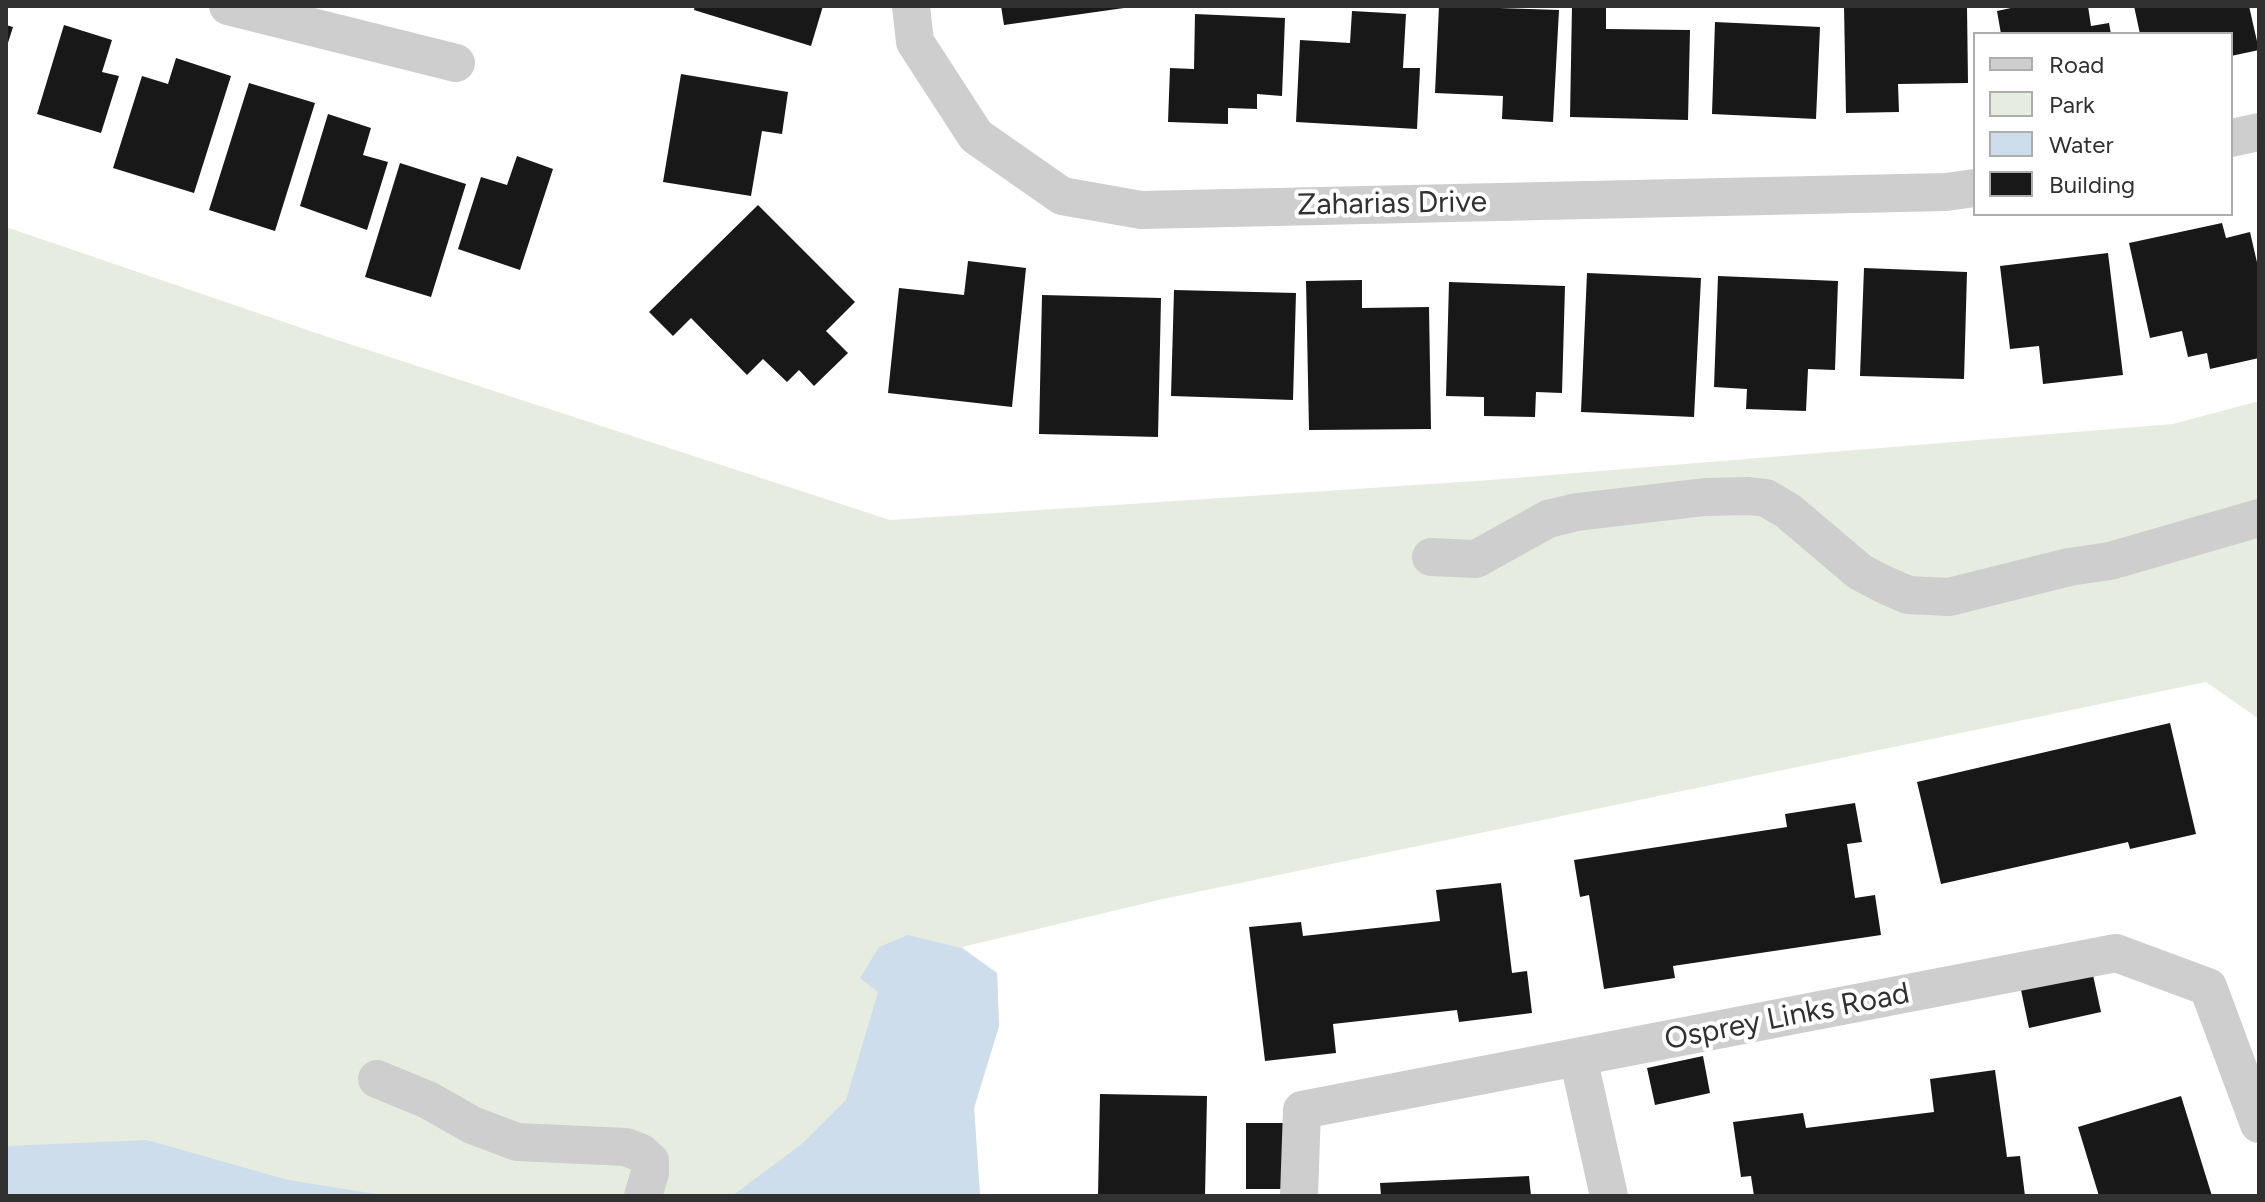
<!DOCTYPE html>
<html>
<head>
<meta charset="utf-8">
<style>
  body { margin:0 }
  #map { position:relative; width:2265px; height:1202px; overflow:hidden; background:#fff; font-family:Figtree,sans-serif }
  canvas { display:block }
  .frame { position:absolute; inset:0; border:8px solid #313131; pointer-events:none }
  .legend { position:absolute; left:1973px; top:32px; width:260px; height:184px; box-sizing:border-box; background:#fff; border:2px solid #adadad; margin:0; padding:10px 14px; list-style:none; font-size:24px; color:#313131 }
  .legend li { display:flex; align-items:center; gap:16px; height:40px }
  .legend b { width:40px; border:2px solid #adadad }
</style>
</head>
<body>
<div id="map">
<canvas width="2265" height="1202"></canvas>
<div class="frame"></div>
<ul class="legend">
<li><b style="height:10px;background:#cecece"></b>Road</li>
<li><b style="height:22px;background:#e6ede0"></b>Park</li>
<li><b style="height:22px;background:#cdddeb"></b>Water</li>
<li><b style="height:22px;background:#181818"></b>Building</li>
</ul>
</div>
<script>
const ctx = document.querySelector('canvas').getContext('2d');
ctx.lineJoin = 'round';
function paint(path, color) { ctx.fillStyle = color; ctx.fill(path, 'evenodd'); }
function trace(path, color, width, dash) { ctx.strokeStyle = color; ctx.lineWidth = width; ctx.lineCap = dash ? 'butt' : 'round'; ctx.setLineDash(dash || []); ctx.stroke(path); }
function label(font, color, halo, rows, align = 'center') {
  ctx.font = font + ' Figtree,sans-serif'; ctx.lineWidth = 8; ctx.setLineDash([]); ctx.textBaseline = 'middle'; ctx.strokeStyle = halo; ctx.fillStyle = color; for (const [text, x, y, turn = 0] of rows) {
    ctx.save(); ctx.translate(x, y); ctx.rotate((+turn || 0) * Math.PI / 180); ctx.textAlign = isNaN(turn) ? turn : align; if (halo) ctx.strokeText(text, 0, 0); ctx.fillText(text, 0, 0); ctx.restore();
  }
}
const green = new Path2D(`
  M6 227 322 335 890 520 1490 480 2173 424 2259 401V719L2206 682 1163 899 962 947 997 973 999 1026 974 1108 980 1196H6Z`);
const water = new Path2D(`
  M908 935 961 948 997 973 999 1026 974 1108 980 1196H732L803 1143 846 1100 878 992 860 978 879 947Z
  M147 1140 288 1180 389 1196H6V1146Z`);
const building = new Path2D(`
  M695 6H823L811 46 694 10Z
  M1001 6H1124V8L1004 25Z
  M1439 6 1559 10 1553 122 1502 119 1503 96 1435 93Z
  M1572 6H1606V29L1690 30 1688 120 1570 117Z
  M1844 6H1967L1968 83 1898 84 1899 112 1846 113Z
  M2020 6H2088L2091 26 2109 23 2111 34H2001L1997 11Z
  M2134 6H2249L2259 50 2231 56V34H2140Z
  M1352 11 1406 14 1403 68H1420L1417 129 1296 122 1300 40 1350 43Z
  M1195 14 1285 18 1282 96 1257 94V109L1228 108V124L1168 122 1170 68 1194 69Z
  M1715 22 1820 27 1816 119 1712 114Z
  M6 25 13 27 7 46H6Z
  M64 25 112 40 102 72 119 76 101 133 37 114Z
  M176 58 231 76 194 193 113 168 142 76 168 84Z
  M681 74 788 92 782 134 762 131 751 196 663 182Z
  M249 83 315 103 275 231 209 210Z
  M328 114 371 128 363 155 388 162 367 230 300 206Z
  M517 156 553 169 520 270 458 249 481 177 507 185Z
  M400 163 466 184 431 297 365 277Z
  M758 205 855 302 826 331 848 353 814 386 799 370 787 382 763 359 747 375 691 318 673 336 649 312Z
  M2222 223 2226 238 2250 232 2259 271V358L2210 369 2207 353 2188 357 2182 331 2150 338 2129 243Z
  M2108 253 2123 375 2043 384 2039 346 2010 349 2000 266Z
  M968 261 1026 268 1012 407 888 393 899 288 964 295Z
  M1864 268 1967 272 1964 379 1860 376Z
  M1587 273 1701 278 1694 417 1581 412Z
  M1718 276 1838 281 1835 370 1808 369 1806 411 1746 409 1747 389 1714 387Z
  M1362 280V308L1429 307 1431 429 1309 430 1306 281Z
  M1449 282 1565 286 1562 393 1536 392 1535 417 1484 416V397L1446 396Z
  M1174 290 1296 293 1293 400 1171 396Z
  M1042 295 1161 298 1158 437 1039 434Z
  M2170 723 2196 834 2130 849 2128 842 1941 884 1917 782Z
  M1855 803 1862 842 1847 844 1855 898 1875 895 1881 935 1673 966 1675 978 1604 989 1589 895 1580 897 1574 860 1787 827 1785 814Z
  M1501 883 1512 973 1527 971 1532 1013 1459 1022 1457 1010 1333 1024 1336 1053 1265 1061 1249 927 1301 922 1303 936 1440 921 1436 890Z
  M2093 975 2101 1012 2029 1028 2021 990Z
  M1703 1056 1710 1093 1655 1105 1647 1068Z
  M1995 1070 2007 1157 2020 1156 2025 1196H1754L1751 1176 1741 1177 1733 1122 1803 1113 1806 1128 1934 1112 1930 1079Z
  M1100 1094 1207 1096 1205 1196H1098Z
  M2181 1096 2212 1196H2099L2078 1127Z
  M1246 1123H1283V1189H1246Z
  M1529 1176 1531 1196H1381L1380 1183Z`);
const minor = new Path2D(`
  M228 6 456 63
  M911 6 915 42 976 136 1062 196 1141 210 1946 192 1975 188
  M2231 138 2259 132
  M1431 557 1476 559 1548 519 1577 512 1705 497 1749 496 1766 498 1788 511 1860 572 1883 584 1908 595 1949 597 2069 567 2110 561 2259 518
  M1578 1057 1609 1196
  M377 1079 428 1100 472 1125 517 1142 626 1147 641 1153 650 1161V1173L643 1196
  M1299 1196 1302 1110 2116 953 2208 987 2259 1124`);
const streetNames = [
  ["Zaharias Drive",1392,204,-1],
  ["Osprey Links Road",1787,1017,-11]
];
paint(green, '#e6ede0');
paint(water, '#cdddeb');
paint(building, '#181818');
trace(minor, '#cecece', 38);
label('30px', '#313131', '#fff', streetNames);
</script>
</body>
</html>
